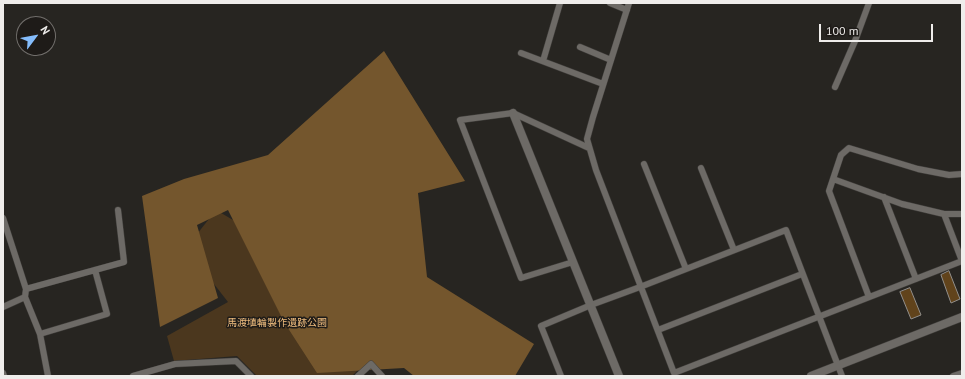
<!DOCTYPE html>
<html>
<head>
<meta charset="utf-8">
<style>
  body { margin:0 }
  #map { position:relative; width:965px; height:379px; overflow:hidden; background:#272521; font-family:"PT Sans",sans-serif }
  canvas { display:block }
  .frame { position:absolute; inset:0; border:4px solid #efedeb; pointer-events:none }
  .north { position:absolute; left:16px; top:16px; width:40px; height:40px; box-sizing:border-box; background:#1e1b18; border:1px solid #726f6c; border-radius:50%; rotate:58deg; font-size:11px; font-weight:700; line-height:16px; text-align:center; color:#efedeb }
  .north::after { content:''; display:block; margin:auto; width:14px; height:18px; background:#84bcfb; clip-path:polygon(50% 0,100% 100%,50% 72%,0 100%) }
  .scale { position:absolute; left:819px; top:24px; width:114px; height:18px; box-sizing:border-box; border:2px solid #efedeb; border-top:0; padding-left:5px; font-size:12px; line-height:14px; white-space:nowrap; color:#efedeb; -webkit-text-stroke:3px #1e1b18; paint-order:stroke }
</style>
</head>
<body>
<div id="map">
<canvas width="965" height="379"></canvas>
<div class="frame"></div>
<div class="north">N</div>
<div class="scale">100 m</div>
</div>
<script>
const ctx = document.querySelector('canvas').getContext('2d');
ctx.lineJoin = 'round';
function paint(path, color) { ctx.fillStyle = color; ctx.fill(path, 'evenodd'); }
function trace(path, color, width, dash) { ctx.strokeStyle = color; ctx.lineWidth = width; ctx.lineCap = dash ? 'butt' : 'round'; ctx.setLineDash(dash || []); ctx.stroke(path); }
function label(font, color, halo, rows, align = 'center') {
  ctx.font = font + ' "PT Sans","Noto Sans JP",sans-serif'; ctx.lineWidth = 3; ctx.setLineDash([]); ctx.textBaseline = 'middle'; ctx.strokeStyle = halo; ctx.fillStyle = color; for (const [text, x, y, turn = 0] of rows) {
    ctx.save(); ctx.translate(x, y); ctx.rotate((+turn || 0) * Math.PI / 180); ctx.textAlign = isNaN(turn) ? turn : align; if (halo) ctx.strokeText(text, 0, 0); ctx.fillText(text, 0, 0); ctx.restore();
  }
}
const green = new Path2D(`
  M216 210 274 244 374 354 352 376H257L237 356 174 361 167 336 228 302 186 248Z`);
const forest = new Path2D(`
  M384 51 465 181 418 193 427 277 534 344 515 376H414L404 368 317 373 284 322 228 210 197 225 218 298 160 327 142 196 184 179 268 155Z`);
const building = new Path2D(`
  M949 271 960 299 951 303 941 275Z
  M910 288 921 315 911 319 900 292Z`);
const minor = new Path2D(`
  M610 3 627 10
  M629 3 593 117 587 139 596 170 674 373 962 261
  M580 47 611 60
  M521 53 603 84
  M543 61 560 3
  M835 87 855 41 869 3
  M644 164 686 269
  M701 168 734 250
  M833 179 902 204 944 214H962
  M884 197 916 279
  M944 214 962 261
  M3 218 26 289 25 297 40 334 48 376
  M573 262 521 278 460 120 513 113 589 148
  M26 289 124 262 118 210
  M869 297 829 191 841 155 849 148 918 169 949 175 962 174
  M3 307 25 297
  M658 330 802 274
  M40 334 107 314 95 270
  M3 373 4 376
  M133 376 175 364 236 361 251 376
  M358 376 371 364 382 376
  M561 376 541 326 591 305 640 287 786 230 842 376
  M953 376 962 373`);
const tertiary = new Path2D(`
  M513 113 619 376
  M811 376 962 317`);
const parkNames = [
  ["馬渡埴輪製作遺跡公園",277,323]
];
paint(green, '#4b371e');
paint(forest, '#74562d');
paint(building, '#61431b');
trace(building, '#928f8b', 1);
trace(minor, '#413f3c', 7);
trace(tertiary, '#413f3c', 9);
trace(minor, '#6d6a66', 6);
trace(tertiary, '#6d6a66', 8);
label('10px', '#f1be7f', '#1e1b18', parkNames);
</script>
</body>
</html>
